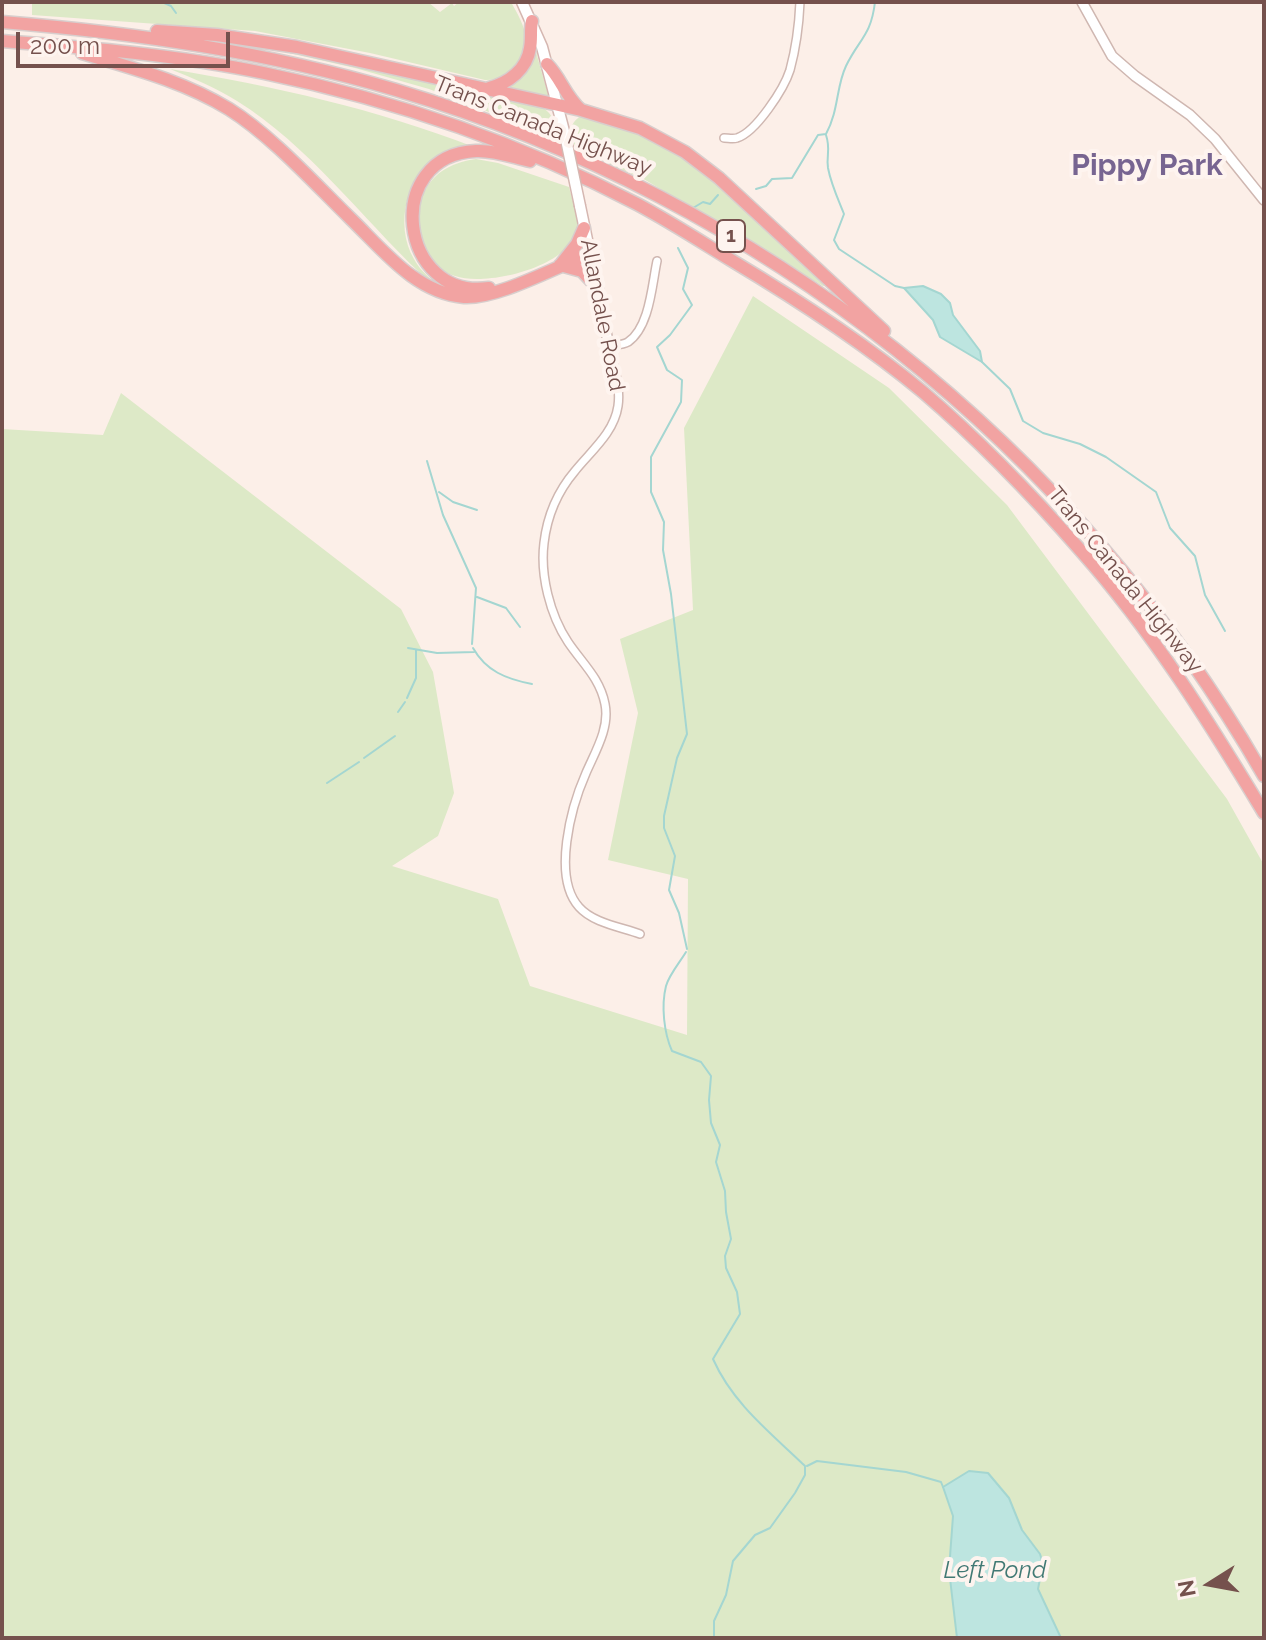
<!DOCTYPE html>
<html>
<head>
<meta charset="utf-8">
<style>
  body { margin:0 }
  #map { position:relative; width:1266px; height:1640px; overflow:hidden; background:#fcefe8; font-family:Raleway,sans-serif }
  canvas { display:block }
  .frame { position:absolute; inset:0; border:4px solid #75514d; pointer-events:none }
  .north { position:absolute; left:1170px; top:1544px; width:80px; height:80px; -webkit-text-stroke:6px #fef4ef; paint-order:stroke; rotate:259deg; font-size:22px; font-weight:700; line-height:32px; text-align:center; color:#75514d }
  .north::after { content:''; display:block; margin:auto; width:28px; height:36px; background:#75514d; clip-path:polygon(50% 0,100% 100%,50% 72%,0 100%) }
  .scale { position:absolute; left:16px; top:32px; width:214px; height:36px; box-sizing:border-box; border:4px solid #75514d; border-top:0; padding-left:10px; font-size:24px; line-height:28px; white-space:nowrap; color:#75514d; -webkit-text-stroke:6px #fef4ef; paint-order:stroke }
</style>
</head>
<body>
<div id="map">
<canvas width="1266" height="1640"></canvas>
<div class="frame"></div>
<div class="north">N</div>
<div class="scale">200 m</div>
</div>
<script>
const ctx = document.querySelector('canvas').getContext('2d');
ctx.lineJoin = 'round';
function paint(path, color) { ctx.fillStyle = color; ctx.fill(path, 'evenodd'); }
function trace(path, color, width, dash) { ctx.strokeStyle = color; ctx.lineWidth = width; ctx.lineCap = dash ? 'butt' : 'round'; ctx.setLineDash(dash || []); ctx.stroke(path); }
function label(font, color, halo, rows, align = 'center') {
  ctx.font = font + ' Raleway,sans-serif'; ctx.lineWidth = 8; ctx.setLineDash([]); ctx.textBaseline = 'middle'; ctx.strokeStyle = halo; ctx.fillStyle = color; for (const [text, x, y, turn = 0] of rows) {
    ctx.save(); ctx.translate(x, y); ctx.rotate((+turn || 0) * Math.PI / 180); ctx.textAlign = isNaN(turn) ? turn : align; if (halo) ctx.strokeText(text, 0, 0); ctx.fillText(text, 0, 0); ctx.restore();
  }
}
const green = new Path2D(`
  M21 2H428L440 12 452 3 454 6 459 2H511C517 13 525 26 526 39 529 62 507 81 485 80L370 53 255 31 32 15V3Z
  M534 45 549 98 505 88Z
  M258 46 293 49 536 104C553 112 555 121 559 139L429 89 355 68Z
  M170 69C274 86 376 109 474 147 465 149 452 150 443 154 406 171 394 225 414 259 419 269 427 275 435 283L421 274C361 217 308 145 237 101 216 88 193 78 170 69Z
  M581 116 641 132 699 167 828 285 823 286 642 178 575 150C572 136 566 125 581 116Z
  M476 159 498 163 569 187C572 200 579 217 577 229 571 267 486 287 455 276 441 272 431 261 425 248 418 233 415 216 421 200 430 174 449 163 476 159Z
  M753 296 889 388 1007 505 1227 799 1264 865V1638H1061L1038 1589 1043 1564 1040 1554 1022 1531 1009 1498 943 1487 953 1516 949 1570 957 1638H2V429L103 435 121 393 401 609 433 672 454 793 438 836 392 866 498 899 530 986 687 1035 688 879 608 860 638 713 620 639 693 610 684 428Z`);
const water = new Path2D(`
  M923 286 941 294 950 303 953 315 980 351 982 362 940 337 933 320 904 288Z
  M969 1471 988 1473 1009 1498 1022 1530 1040 1554 1043 1564 1038 1589 1061 1638H957L949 1570 953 1516 943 1487Z`);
const stream = new Path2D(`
  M162 2 171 6 176 13
  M826 135C831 150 826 155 828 168 831 184 838 199 844 214L834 240 839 249 895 286 904 288
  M756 189 766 186 772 179 792 178 818 135 826 134C839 110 836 87 846 66 859 39 871 36 875 2
  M693 208 703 202 710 204 718 195
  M678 248 688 268 683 289 692 305 670 335 657 347 667 370 682 380 681 402 651 457V492L664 522 663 550 671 594 687 734 677 758 664 816V828L675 856 669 890 679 913 687 949
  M982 362 1010 389 1023 421 1043 433 1080 444 1106 457 1156 492 1170 528 1195 556 1205 595 1225 631
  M427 461 443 515 476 588 472 644
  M439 492 453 502 477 510
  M477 597 506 608 520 627
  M408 648 437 653 474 652
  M473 648C486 671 506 679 532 684
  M407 698 416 678V650
  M398 712 405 702
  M364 758 395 736
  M327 783 359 762
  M686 952C680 962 669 975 666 986 661 1006 664 1033 672 1051L701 1062 711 1076 709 1100 711 1123 720 1145 716 1162 725 1191 726 1212 731 1239 725 1256 726 1268 737 1292 740 1314 713 1359C733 1404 771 1433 805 1466
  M807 1466 817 1461 906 1472 941 1482 943 1487
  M714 1638V1621L726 1595 733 1561 755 1535 770 1528 795 1493 805 1475V1467`);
const minor = new Path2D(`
  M724 138C728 138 733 139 737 138 756 132 784 89 790 70 796 48 799 25 800 2
  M640 934C621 927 593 923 579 907 552 877 571 807 586 773 595 752 610 728 605 704 600 678 582 663 568 642 550 615 540 575 544 543 547 517 558 491 575 471 591 451 614 433 618 406 621 386 613 365 609 346 616 345 623 345 628 342 650 327 652 284 657 261`);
const tertiary = new Path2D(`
  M1082 2 1112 56 1135 76 1190 115 1215 139 1264 200
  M590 254 609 346`);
const secondary = new Path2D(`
  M522 2 542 47 565 135
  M580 206 590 254`);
const motorway = new Path2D(`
  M2 22C136 33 267 52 396 90 761 198 1075 446 1264 776
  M157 31 217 35 297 47 581 110 640 128 685 152 719 178 884 331
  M2 41C90 48 178 55 264 73 394 100 520 143 637 204 669 221 700 241 731 260 798 300 863 342 923 392 980 441 1033 496 1082 552 1153 632 1209 722 1264 813
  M82 53C132 68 183 81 229 109 272 136 315 184 351 219 383 250 416 293 464 297 498 299 557 266 590 254
  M547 64C561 78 565 96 581 110
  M489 88C509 83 527 69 530 48 532 38 530 30 532 21
  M562 263 577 244 584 228
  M560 265 582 271 597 287
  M489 288C399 301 381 155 476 151 494 150 512 157 530 161`);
const secondaryBridge = new Path2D(`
  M565 135 580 206`);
const shields = [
  [731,236,28]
];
const shieldNames = [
  ["1",731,236]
];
const streetNames = [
  ["Trans Canada Highway",543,126,22],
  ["Allandale Road",602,315,79],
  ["Trans Canada Highway",1125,580,51]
];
const waterNames = [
  ["Left Pond",995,1571]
];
const districtNames = [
  ["Pippy Park",1147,166]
];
paint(green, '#dde9c7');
paint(water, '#bde5e0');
trace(water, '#a4d6d1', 2);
trace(stream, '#a4d6d1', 2);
trace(minor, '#cfb7b1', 10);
trace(tertiary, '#cfb7b1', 12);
trace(secondary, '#d5b7b1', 13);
trace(motorway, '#d8cecd', 15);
trace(minor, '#fff', 7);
trace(tertiary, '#fff', 9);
trace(secondary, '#fff', 10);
trace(motorway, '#f2a3a2', 12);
trace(secondaryBridge, '#d5b7b1', 13, []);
trace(secondaryBridge, '#fff', 10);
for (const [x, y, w] of shields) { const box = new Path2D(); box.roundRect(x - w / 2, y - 16, w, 32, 6); ctx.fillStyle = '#fef4ef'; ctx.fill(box); trace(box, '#75514d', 2); }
label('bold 20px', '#75514d', null, shieldNames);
label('22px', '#75514d', '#fef4ef', streetNames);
label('italic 24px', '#417974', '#fef4ef', waterNames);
label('bold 30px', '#776591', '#fef4ef', districtNames);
</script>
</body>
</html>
